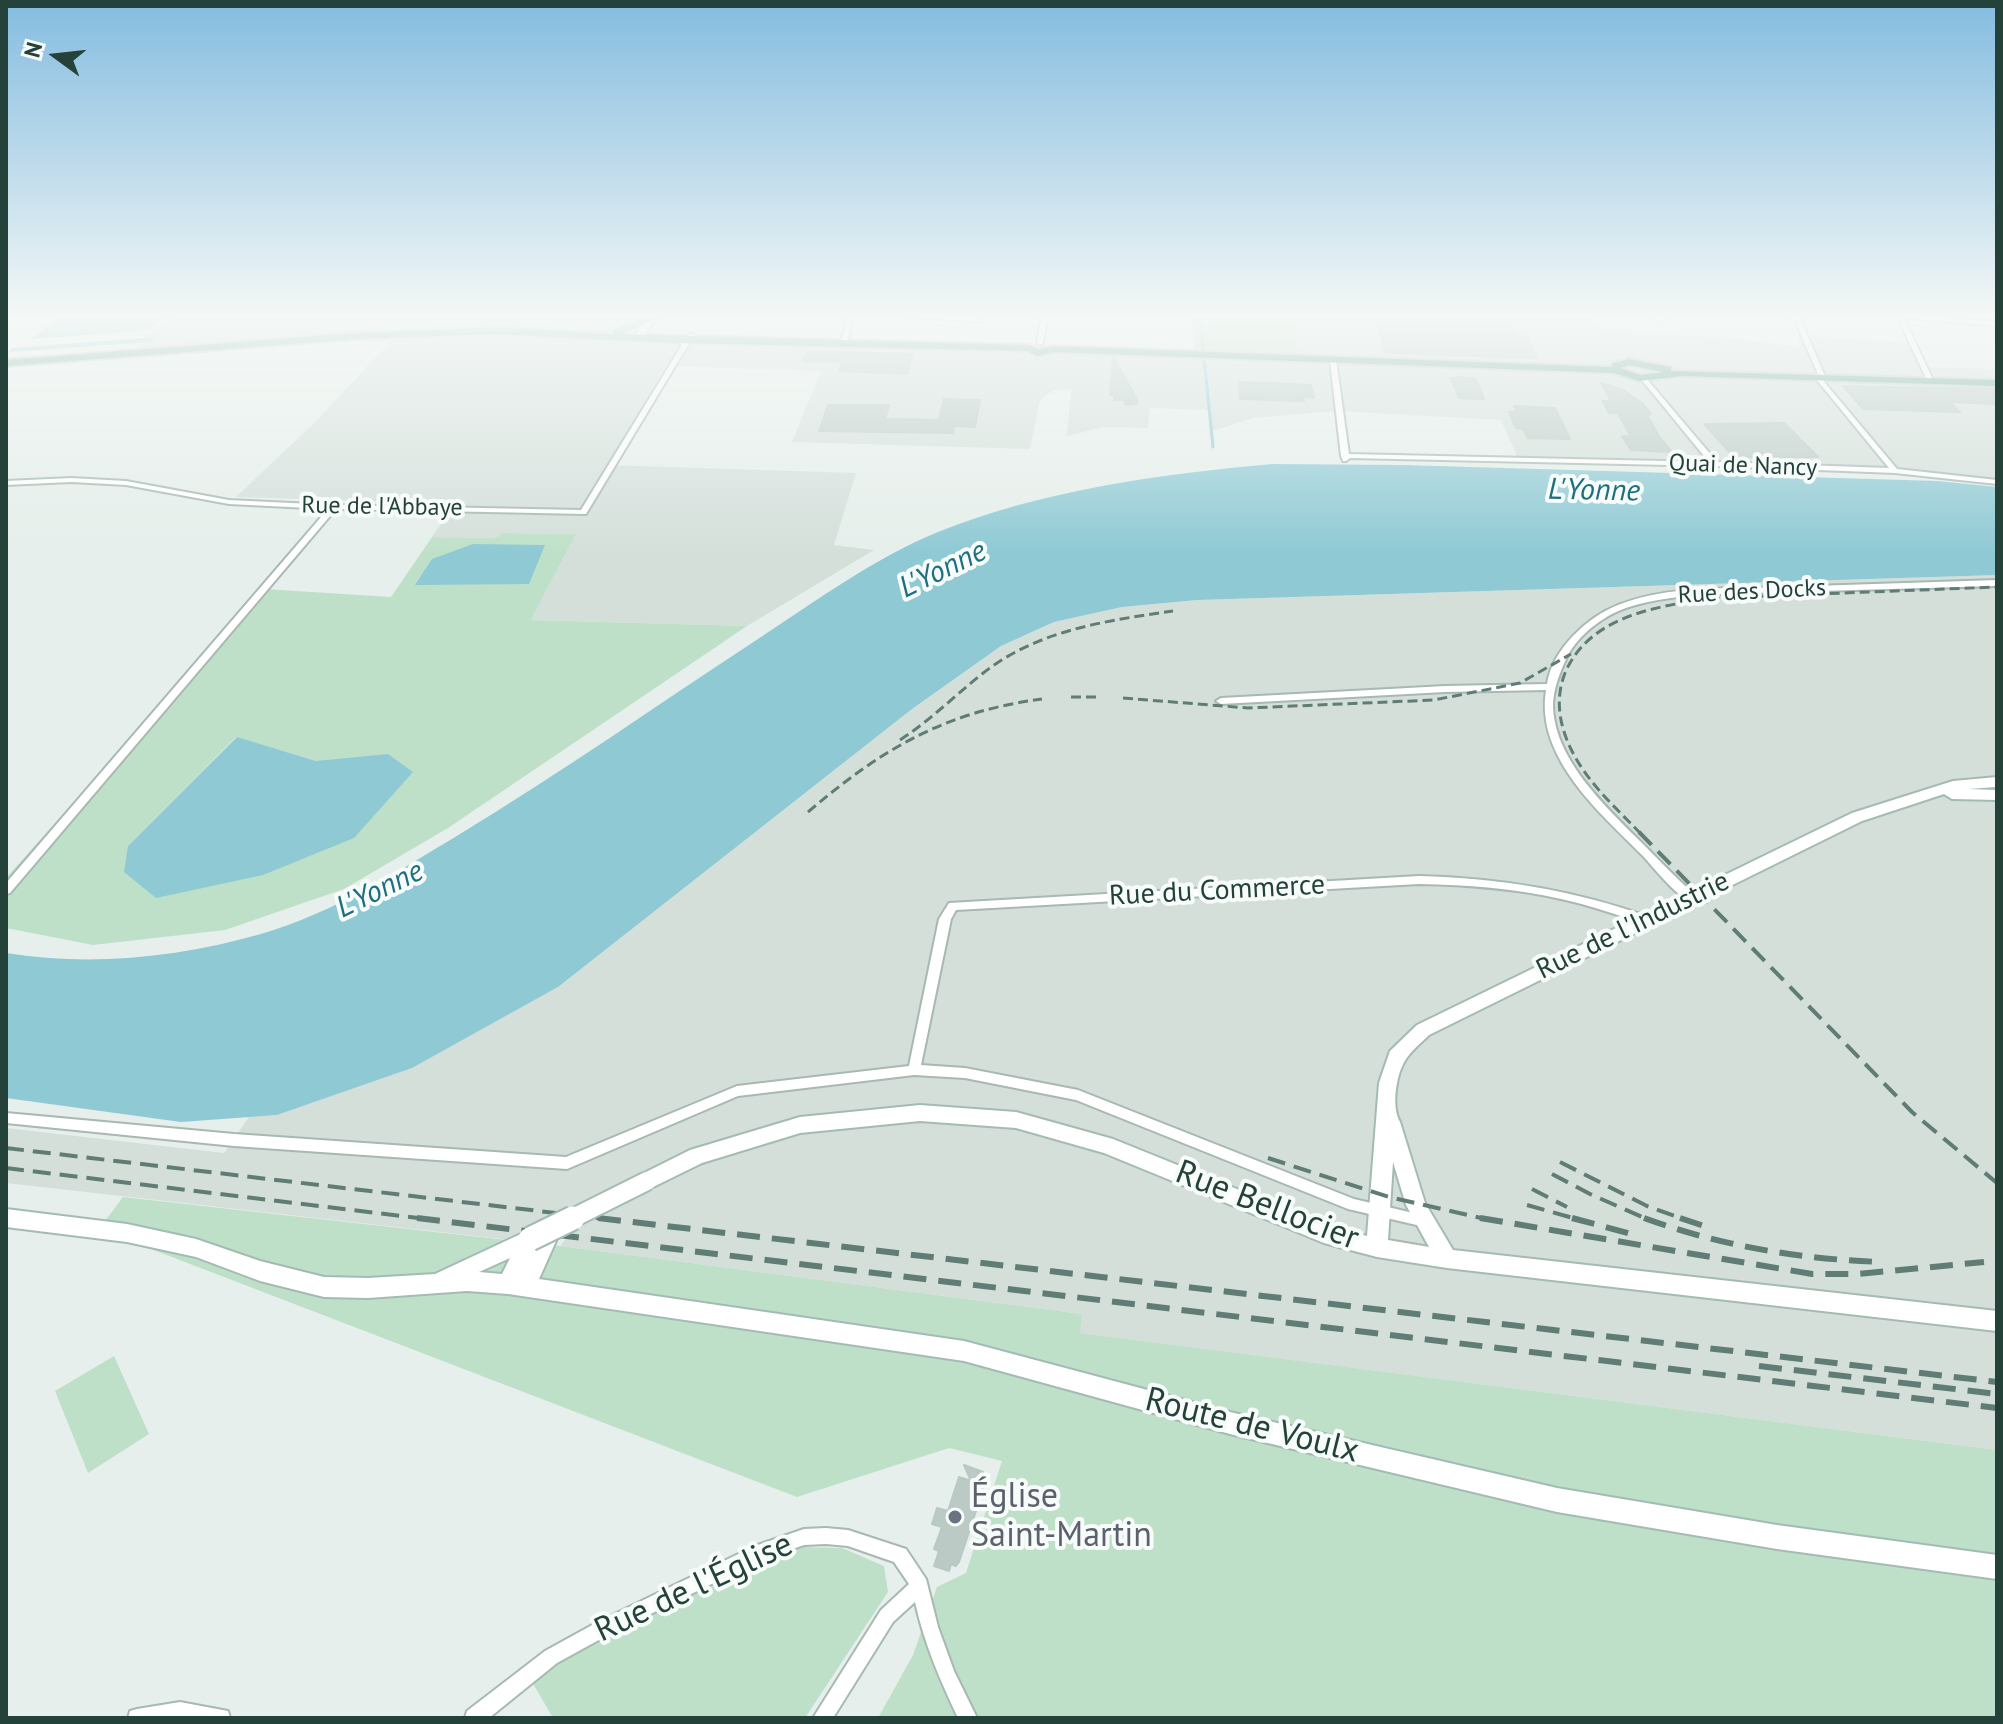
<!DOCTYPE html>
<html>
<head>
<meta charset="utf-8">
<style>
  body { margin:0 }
  #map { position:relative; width:2003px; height:1724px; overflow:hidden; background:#e6efeb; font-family:"PT Sans",sans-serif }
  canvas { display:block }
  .frame { position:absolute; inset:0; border:8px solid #24423a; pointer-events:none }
  .north { position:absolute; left:16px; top:16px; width:80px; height:80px; -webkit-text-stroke:6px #f7fbf9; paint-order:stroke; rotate:285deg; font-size:22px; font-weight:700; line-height:32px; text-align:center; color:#24423a }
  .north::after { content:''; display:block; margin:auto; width:28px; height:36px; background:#24423a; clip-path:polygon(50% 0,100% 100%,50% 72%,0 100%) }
</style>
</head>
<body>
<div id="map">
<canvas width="2003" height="1724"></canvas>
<div class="frame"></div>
<div class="north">N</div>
</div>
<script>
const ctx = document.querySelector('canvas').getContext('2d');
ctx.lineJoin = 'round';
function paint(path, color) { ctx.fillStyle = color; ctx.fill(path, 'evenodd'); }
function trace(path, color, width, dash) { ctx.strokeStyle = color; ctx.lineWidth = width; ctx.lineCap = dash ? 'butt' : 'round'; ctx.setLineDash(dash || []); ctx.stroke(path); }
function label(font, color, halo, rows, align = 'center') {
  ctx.font = font + ' "PT Sans",sans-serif'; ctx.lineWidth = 8; ctx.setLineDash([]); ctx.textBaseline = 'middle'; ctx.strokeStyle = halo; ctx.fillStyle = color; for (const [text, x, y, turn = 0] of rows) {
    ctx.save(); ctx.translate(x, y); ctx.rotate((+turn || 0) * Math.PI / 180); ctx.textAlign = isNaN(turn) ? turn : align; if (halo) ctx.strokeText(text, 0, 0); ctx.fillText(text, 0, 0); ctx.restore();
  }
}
const built = new Path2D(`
  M174 314H650L642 343 1297 353 1290 314H1589L1605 332 1727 337 1800 347 1798 335 1909 342 1926 367 1997 369V481L1895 470 1518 458 1501 420 1335 411 1253 418 1213 431 1209 410 1150 408 1148 428 1103 427 1067 436 1071 389 1052 391 1040 400 1030 449 792 442 821 371 666 366 607 465 856 473 834 545 874 550 747 626 531 620 576 534 502 533 495 538 432 537 455 504 236 497 315 422 394 338 124 359Z
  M1997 575V1450L1079 1333 1082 1314 560 1246 572 1231 649 1190 597 1194 511 1240 6 1183V1128L224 1153 249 1117 277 1115 412 1068 558 987 912 709 1001 646 1054 622 1122 607 1197 600Z`);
const green = new Path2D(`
  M1192 314H1290L1298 354 1194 350Z
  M502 533 576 534 531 620 747 626 448 828 344 889 225 930 93 945 6 928V878L264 589 391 597 432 537 495 538ZM236 737 316 761 128 846Z
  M123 1197 560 1246 1082 1314 1080 1333 1997 1450V1718H878L913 1655 937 1587 966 1573 1002 1461 949 1448 797 1497 99 1229Z
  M114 1356 149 1434 88 1473 55 1391Z
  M802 1547 842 1548 884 1566 888 1592 805 1718H553L532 1682C616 1623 709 1586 802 1547Z`);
const water = new Path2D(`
  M63 314H168L150 329 141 331 31 339Z
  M156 337 151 342 9 352 13 348Z
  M1272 464 1405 465 1938 481 1997 487V575L1197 600 1122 607 1054 622 1001 646 912 709 558 987 412 1068 277 1115 181 1122 6 1098V953C90 967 180 957 261 934 333 913 397 872 460 834 564 771 663 701 764 635 820 598 875 558 938 532 1042 490 1161 474 1272 464Z
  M473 544 545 545 529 584 415 585 432 559Z
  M237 737 316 761 388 754 413 772 354 838 263 875 156 898 124 872 128 846Z`);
const stream = new Path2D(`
  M1200 314 1203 352
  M1204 358 1213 447`);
const building = new Path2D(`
  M1374 314H1505L1515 334H1525L1537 358 1386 353Z
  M808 351 848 352 913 354 907 374 839 371 843 362 803 361Z
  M1113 357 1137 399V404L1126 405 1124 400H1114V395H1110Z
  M1463 377 1476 379 1484 399 1459 398 1451 378Z
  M1239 382 1311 385 1314 398 1303 397 1304 401 1240 399Z
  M1601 383 1623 390 1642 403 1651 414 1647 415 1660 438 1672 452 1631 450 1622 436 1631 437 1618 413H1609L1603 401H1611Z
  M1843 386 1997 389V404L1950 402 1960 412 1863 409Z
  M944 399 980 400 975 427 954 426 953 433 819 431 828 405H889L885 419 939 420Z
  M1514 406 1555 408 1570 439 1528 438 1523 429 1516 428 1509 412H1516Z
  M1784 423 1818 457H1734L1704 424Z
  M964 1465 983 1472 985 1484 959 1562 956 1566 951 1564 949 1571 934 1566 939 1551 934 1549 942 1527 932 1524 937 1508 948 1511 959 1477 971 1481Z`);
const street = new Path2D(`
  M848 314H854L847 343 844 345 841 343Z
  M897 314H922L980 318 983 320 980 322 900 316Z
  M1042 314H1048L1043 343 1040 345 1037 343Z
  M1651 314H1658L1665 320 1660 321Z
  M1792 314H1798L1824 374 1823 375 1818 374Z
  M1896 314 1997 322V326L1904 318 1932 378 1929 380 1926 378Z
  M691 333 694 335 586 514 336 509 10 893 6 894V883L328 509 229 504 126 485 71 482 6 485V481L71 478 126 481 229 500 334 505 581 510 688 335Z
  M1333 358 1336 360 1349 454 1709 462 1641 379 1640 378 1643 376 1645 377 1717 462 1889 468 1816 379 1815 378 1818 376 1820 377 1897 469 1997 480V484L1895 473 1715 466 1350 458 1346 461H1343L1341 456 1330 360Z
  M1997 580V586C1926 588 1855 590 1784 592 1734 594 1681 592 1632 606 1607 613 1579 633 1567 657 1560 672 1554 687 1553 704 1553 759 1607 808 1643 844 1660 861 1677 879 1695 895L1697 898 1691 902C1674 894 1655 869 1642 855 1599 812 1535 757 1546 690L1445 692 1221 704 1216 701 1221 698 1445 686 1547 684C1552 650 1587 617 1618 605 1668 585 1729 589 1782 587 1854 585 1925 582 1997 580Z
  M1419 876C1499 878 1574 890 1649 917L1651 920 1649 923 1645 924C1617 915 1590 905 1561 899 1514 888 1467 885 1419 884L956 910 951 919 921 1065 965 1068 1078 1090 1354 1199 1430 1217 1432 1221 1430 1225 1425 1227 1348 1209 1076 1100 965 1078 914 1075 738 1096 567 1169 234 1146 6 1123V1113L234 1134 566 1157 737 1086 909 1066 939 919 949 903Z
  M826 1528 848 1530 906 1549 926 1579 938 1627 954 1671 977 1718H958C940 1680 924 1643 915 1602L893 1622 833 1718H813L881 1610 909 1584 894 1562 848 1546 826 1544 804 1545 758 1561 606 1636 557 1663 489 1718H465L467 1711 545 1651 594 1624 755 1546 804 1529Z
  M180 1702 228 1711 230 1718H128L130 1711 137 1709Z`);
const secondary = new Path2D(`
  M649 314H658L642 340H636L634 338Z
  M1997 777V787L1968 789 1997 790V800L1952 799 1944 794 1862 821 1429 1035C1422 1042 1412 1050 1406 1059 1396 1074 1391 1107 1400 1122L1425 1203 1453 1250 1997 1311V1331L1447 1268 1377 1257 1324 1243 1104 1153 1016 1128 920 1121 800 1133 702 1163 647 1190 640 1187 637 1181 640 1175 690 1150 800 1117 920 1105 1016 1112 1113 1139 1326 1225 1367 1236 1379 1083 1390 1051 1417 1025 1852 813 1953 781ZM1393 1162 1406 1205 1429 1247 1388 1240Z
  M6 1209 127 1224 196 1239 260 1261 324 1277 368 1278 435 1274 523 1233 530 1230 538 1235 546 1232 553 1235 556 1241 539 1279 964 1341 1230 1412 1557 1488 1777 1525 1997 1555V1579L1777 1549 1557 1512 1230 1434 964 1361 508 1294 467 1291 368 1298 324 1297 260 1281 196 1257 127 1242 6 1227ZM510 1258 502 1274 479 1272Z`);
const primary = new Path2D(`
  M651 314 655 315V319L622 334 1029 345 1039 349 1053 346 1611 367 1613 363 1629 359 1671 367V371L1997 380V386L1682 376 1639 381 1614 373 1053 352 1038 356 1027 351 681 343 493 334 354 339 6 366V360L354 333 504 327 613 334V330ZM1629 365 1664 372 1640 375 1621 368Z`);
const railFar2 = new Path2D(`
  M1071 697H1096
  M1123 698 1248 708 1434 700 1520 683 1571 654
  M900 740C932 719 953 697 982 674 1037 630 1105 621 1173 611
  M808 812C882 749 944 712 1042 699
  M1641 834C1617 809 1591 786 1574 755 1560 729 1554 701 1565 673 1590 615 1658 606 1715 598L1997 587`);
const railFar1 = new Path2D(`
  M1639 832 1912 1112 1997 1183
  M6 1148 615 1220
  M1268 1158 1389 1197 1490 1220
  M1560 1162 1647 1206 1686 1220
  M6 1168 434 1220
  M1552 1174 1590 1194 1649 1220
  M1532 1189 1567 1207
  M1527 1205 1580 1220`);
const rail = new Path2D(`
  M417 1218 1997 1408
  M598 1218 1997 1382
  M1480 1218 1812 1274H1858L1984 1262
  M1572 1218 1639 1236
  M1644 1218C1721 1246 1799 1259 1881 1262
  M1680 1218 1704 1226
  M1759 1366 1997 1394`);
const secondaryBridgeFar1 = new Path2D(`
  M569 1220 647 1181`);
const secondaryBridge = new Path2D(`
  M530 1239 573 1218`);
const markers = [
  [955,1517,8,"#6b7280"]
];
const farStreetnames = [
  ["Quai de Nancy",1743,466,2],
  ["Rue de l'Abbaye",382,507,1],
  ["Rue des Docks",1752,592,-3]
];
const streetNames = [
  ["Rue du Commerce",1217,891,-3],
  ["Rue de l'Industrie",1633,926,-26]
];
const waterNames = [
  ["L'Yonne",1594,491,1],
  ["L'Yonne",943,570,-26],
  ["L'Yonne",380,890,-26]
];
const nearStreetnames = [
  ["Rue Bellocier",1267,1206,21],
  ["Route de Voulx",1252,1426,14],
  ["Rue de l'Église",694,1588,-25]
];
const nearWorshipnames = [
  ["Église",971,1497],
  ["Saint-Martin",971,1536]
];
paint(built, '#d4dfda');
paint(green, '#bfe0c8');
paint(water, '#8ec9d4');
trace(stream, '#8ec9d4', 3);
paint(building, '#bbcac4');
trace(building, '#b8c9c2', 2);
trace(street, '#a8b8b2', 4);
trace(secondary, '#a4bbb3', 4);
trace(primary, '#c2cac8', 4);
paint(street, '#fff');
paint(secondary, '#fff');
paint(primary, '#6aa596');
trace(railFar2, '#5f7d75', 3, [10, 5]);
trace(railFar1, '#5f7d75', 4, [18, 9]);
trace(rail, '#5f7d75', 6, [23, 12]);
trace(secondaryBridgeFar1, '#a4bbb3', 22, []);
trace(secondaryBridge, '#a4bbb3', 27, []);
trace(secondaryBridgeFar1, '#fff', 18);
trace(secondaryBridge, '#fff', 23);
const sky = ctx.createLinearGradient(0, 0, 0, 555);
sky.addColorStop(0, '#84bce0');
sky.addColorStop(0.57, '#f4f8f6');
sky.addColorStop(1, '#f4f8f600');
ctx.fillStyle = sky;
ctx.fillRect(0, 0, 2003, 555);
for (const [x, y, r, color] of markers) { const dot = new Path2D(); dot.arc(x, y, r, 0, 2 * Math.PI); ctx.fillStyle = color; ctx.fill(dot); trace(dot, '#f7fbf9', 3); }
label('24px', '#24423a', '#f7fbf9', farStreetnames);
label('28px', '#24423a', '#f7fbf9', streetNames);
label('italic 30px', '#1c6f80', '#f7fbf9', waterNames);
label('34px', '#24423a', '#f7fbf9', nearStreetnames);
label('34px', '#5b616d', '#f7fbf9', nearWorshipnames, 'left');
</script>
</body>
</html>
